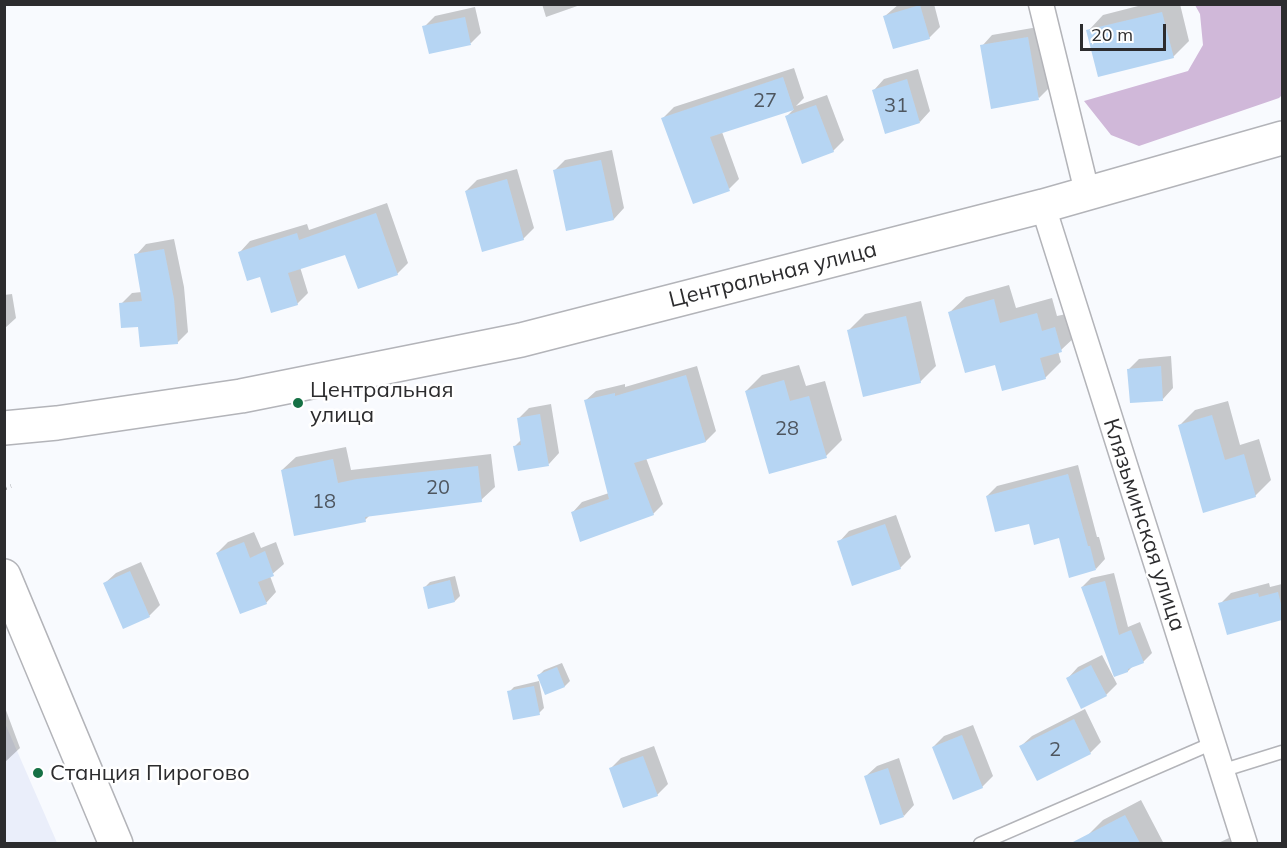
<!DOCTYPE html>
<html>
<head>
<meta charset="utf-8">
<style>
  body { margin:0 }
  #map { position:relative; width:1287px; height:848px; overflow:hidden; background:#f8fafe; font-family:Mulish,sans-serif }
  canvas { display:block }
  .frame { position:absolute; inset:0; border:6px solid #2c2c2e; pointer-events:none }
  .scale { position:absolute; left:1080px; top:24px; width:86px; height:27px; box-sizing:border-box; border:3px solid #2c2c2e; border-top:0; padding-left:8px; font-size:18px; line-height:21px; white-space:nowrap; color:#2c2c2e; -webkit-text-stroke:4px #fff; paint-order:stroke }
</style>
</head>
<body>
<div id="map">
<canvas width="1287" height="848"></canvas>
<div class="frame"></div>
<div class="scale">20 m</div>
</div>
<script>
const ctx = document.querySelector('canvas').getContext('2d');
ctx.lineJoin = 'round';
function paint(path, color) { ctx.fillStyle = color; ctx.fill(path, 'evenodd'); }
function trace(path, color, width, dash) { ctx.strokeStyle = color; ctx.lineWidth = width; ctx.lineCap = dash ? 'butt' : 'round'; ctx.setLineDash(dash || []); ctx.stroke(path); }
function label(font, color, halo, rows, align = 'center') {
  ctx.font = font + ' Mulish,sans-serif'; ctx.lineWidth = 5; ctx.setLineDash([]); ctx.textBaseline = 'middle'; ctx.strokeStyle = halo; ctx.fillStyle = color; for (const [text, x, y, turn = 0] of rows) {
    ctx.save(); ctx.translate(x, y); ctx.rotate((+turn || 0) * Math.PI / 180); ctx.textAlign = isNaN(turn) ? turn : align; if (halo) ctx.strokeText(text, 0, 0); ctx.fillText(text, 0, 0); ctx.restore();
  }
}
const built = new Path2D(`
  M4 721 55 838 57 843H5Z`);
const forest = new Path2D(`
  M1195 5H1282V95L1279 98 1139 146 1111 135 1084 101 1188 71 1203 45 1200 14Z`);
const shadow = new Path2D(`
  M542 4H583L546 17Z
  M899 4H934L940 27 929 38 885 16Z
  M1146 4H1180L1189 41 1173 57 1088 31 1103 15Z
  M475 7 481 33 471 43 430 53 424 27 435 16Z
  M1038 27 1049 88 1039 98 982 46 992 35Z
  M794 68 804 98 796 106 827 95 844 140 833 151 786 117 794 109 722 132 739 179 729 189 663 118 674 107Z
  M918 69 930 111 920 122 874 90 884 79Z
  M612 150 624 208 614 219 567 229 554 171 565 160Z
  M517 169 534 228 523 239 466 191 477 180Z
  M387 203 408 263 397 274 346 253 300 267 308 293 297 304 261 275 240 252 250 241 307 224 309 230Z
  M174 239 184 287 188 332 177 343 140 325 121 304 132 293 142 292 136 255 146 244Z
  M1009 285 1016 308 1052 298 1057 316 1071 313 1077 335 1061 350 1058 351 1061 362 1045 378 996 363 950 312 966 297Z
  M12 294 16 318 4 329V295Z
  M921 301 936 366 920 382 849 330 865 314Z
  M1171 356 1173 388 1163 399 1129 369 1139 359Z
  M799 365 806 386 825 381 842 440 826 456 746 391 762 375Z
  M697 366 716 431 706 441 646 458 663 504 653 514 572 513 582 502 609 493 585 401 596 391 625 384V387Z
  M1228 401 1240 445 1259 439 1271 480 1255 496 1179 426 1195 410Z
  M551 404 559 453 549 464 515 446 522 439 518 419 529 408Z
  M346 447 351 470 491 454 495 487 481 500 371 514 365 520 282 470 296 457Z
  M1078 465 1097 537H1099L1105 559 1096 569 1060 536 1030 522 987 496 997 486Z
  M896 515 911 557 900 568 839 542 849 531Z
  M254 532 261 548 276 542 284 564 270 576 276 592 266 603 217 553 228 542Z
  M141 562 160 605 149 616 105 583 116 573Z
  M1114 573 1128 627 1140 622 1152 653 1143 662 1133 666 1128 671 1082 587 1091 578Z
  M455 576 460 596 455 601 425 587 430 582Z
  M1269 583 1270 587 1282 584V618L1228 633 1220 604 1231 593Z
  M1102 655 1117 684 1106 695 1068 678 1078 667Z
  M562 663 570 681 565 686 546 693 539 675 544 670Z
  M539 681 544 708 539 713 509 692 514 687Z
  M4 705 20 748 4 763Z
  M1085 709 1101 742 1090 753 1021 746 1032 736Z
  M973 725 993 776 982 787 933 747 944 736Z
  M654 746 668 784 657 795 610 769 621 758Z
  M899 758 914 805 904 816 866 776 877 766Z
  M1141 800 1164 844H1091L1087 836 1103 820Z
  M1229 838 1231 844H1216Z`);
const building = new Path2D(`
  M920 5 930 39 893 49 883 16Z
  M1162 12 1174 58 1098 77 1086 30Z
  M465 17 471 45 429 54 422 26Z
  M1028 37 1039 100 991 109 980 45Z
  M783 77 794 110 710 137 730 191 693 204 661 118Z
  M907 79 920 123 885 134 872 90Z
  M816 105 834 152 802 164 785 116Z
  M601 160 614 220 566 231 553 170Z
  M507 179 524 240 482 252 465 191Z
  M376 213 398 275 358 289 345 255 288 273 298 305 271 313 260 277 247 281 238 252 297 233 299 240Z
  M164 249 174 299 178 344 140 347 138 327 121 328 119 303 142 301 134 254Z
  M994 299 1000 323 1037 313 1042 331 1055 327 1062 352 1040 358 1046 379 1002 391 995 365 965 373 948 312Z
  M906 316 921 383 863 397 847 330Z
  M1161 366 1163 401 1130 403 1127 369Z
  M686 375 706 442 634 463 654 515 580 542 571 512 609 499 584 400 615 393V396Z
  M784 380 790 401 809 396 827 458 769 474 745 391Z
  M540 414 549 466 518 471 513 446 521 445 517 418Z
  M1212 415 1225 460 1244 454 1256 497 1203 513 1178 425Z
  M333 459 338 483 357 479 478 466 482 502 365 517 366 522 294 536 281 470Z
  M1068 474 1088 546H1090L1096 570 1069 578 1059 538 1034 545 1029 524 995 532 986 496Z
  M885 524 901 569 852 586 837 541Z
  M244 542 250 558 265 551 274 576 258 582 267 604 240 614 216 553Z
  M130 571 150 617 123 629 103 583Z
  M450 580 455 602 428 609 423 587Z
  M1105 581 1119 635 1131 630 1144 663 1128 669V672L1114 677 1081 587Z
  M1278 592 1282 608V620L1227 635 1218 603 1258 593 1259 597Z
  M1091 665 1107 696 1081 709 1066 678Z
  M557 667 565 687 545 695 537 675Z
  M534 686 540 715 513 720 507 691Z
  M1074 719 1091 754 1037 781 1019 746Z
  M962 735 983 788 953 800 932 747Z
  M643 756 658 796 623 808 609 768Z
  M888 768 904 817 880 825 864 776Z
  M1125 815 1140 843H1071Z`);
const path = new Path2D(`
  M5 488 11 486`);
const lane = new Path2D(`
  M1221 771 1282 752
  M980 844 1213 743`);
const street = new Path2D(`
  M1041 4 1087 192
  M1043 206 1245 844`);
const secondary = new Path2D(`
  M4 428 57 423 241 396 521 340 1043 206 1282 138
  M4 576 116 844`);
const markers = [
  [298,403,6,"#167145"],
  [38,773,6,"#167145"]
];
const numberNames = [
  ["27",765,101],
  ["31",896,106],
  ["28",787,429],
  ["20",438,488],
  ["18",324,502],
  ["2",1055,750]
];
const streetNames = [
  ["Центральная улица",773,275,-14],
  ["Клязьминская улица",1144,525,72]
];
const poiNames = [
  ["Центральная",310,390],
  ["улица",310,415],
  ["Станция Пирогово",50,773]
];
paint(built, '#eaeefa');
paint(forest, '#d0b8d9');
paint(shadow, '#0003');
paint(building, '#b6d5f3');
trace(lane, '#b3b4b9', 15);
trace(street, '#b3b4b9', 27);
trace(secondary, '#b3b4b9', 36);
trace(path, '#898a8d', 4, [1.5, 4.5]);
trace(lane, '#fff', 12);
trace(street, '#fff', 24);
trace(secondary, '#fff', 33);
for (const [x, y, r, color] of markers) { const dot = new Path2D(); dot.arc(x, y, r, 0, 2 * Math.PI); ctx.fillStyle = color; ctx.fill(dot); trace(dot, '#fff', 2); }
label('20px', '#4e565f', null, numberNames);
label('22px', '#2c2c2e', '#fff', streetNames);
label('22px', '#2c2c2e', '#fff', poiNames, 'left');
</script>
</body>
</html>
